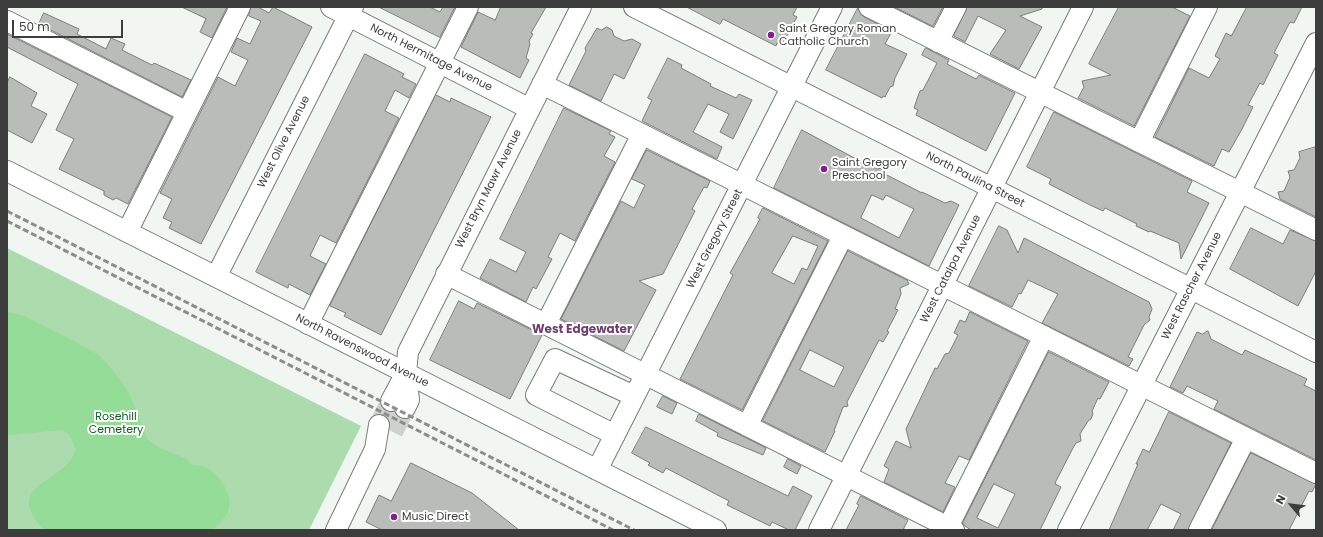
<!DOCTYPE html>
<html>
<head>
<meta charset="utf-8">
<style>
  body { margin:0 }
  #map { position:relative; width:1323px; height:537px; overflow:hidden; background:#f2f6f3; font-family:Poppins,sans-serif }
  canvas { display:block }
  .frame { position:absolute; inset:0; border:8px solid #3c3d3c; pointer-events:none }
  .north { position:absolute; left:1271px; top:485px; width:40px; height:40px; -webkit-text-stroke:3px #fff; paint-order:stroke; rotate:298deg; font-size:11px; font-weight:700; line-height:16px; text-align:center; color:#3c3d3c }
  .north::after { content:''; display:block; margin:auto; width:14px; height:18px; background:#3c3d3c; clip-path:polygon(50% 0,100% 100%,50% 72%,0 100%) }
  .scale { position:absolute; left:12px; top:20px; width:111px; height:18px; box-sizing:border-box; border:2px solid #3c3d3c; border-top:0; padding-left:5px; font-size:12px; line-height:14px; white-space:nowrap; color:#3c3d3c; -webkit-text-stroke:3px #fff; paint-order:stroke }
</style>
</head>
<body>
<div id="map">
<canvas width="1323" height="537"></canvas>
<div class="frame"></div>
<div class="north">N</div>
<div class="scale">50 m</div>
</div>
<script>
const ctx = document.querySelector('canvas').getContext('2d');
ctx.lineJoin = 'round';
function paint(path, color) { ctx.fillStyle = color; ctx.fill(path, 'evenodd'); }
function trace(path, color, width, dash) { ctx.strokeStyle = color; ctx.lineWidth = width; ctx.lineCap = dash ? 'butt' : 'round'; ctx.setLineDash(dash || []); ctx.stroke(path); }
function label(font, color, halo, rows, align = 'center') {
  ctx.font = font + ' Poppins,sans-serif'; ctx.lineWidth = 4; ctx.setLineDash([]); ctx.textBaseline = 'middle'; ctx.strokeStyle = halo; ctx.fillStyle = color; for (const [text, x, y, turn = 0] of rows) {
    ctx.save(); ctx.translate(x, y); ctx.rotate((+turn || 0) * Math.PI / 180); ctx.textAlign = isNaN(turn) ? turn : align; if (halo) ctx.strokeText(text, 0, 0); ctx.fillText(text, 0, 0); ctx.restore();
  }
}
const green = new Path2D(`
  M7 248 361 426 309 530H7Z`);
const water = new Path2D(`
  M7 312 22 315 78 343 97 354 106 362 126 388 136 409 147 439 160 448 187 459 190 464C195 466 200 465 205 467 219 473 236 498 227 514 224 519 217 525 213 530H44C0 482 66 485 76 449L69 434 63 430 7 435Z`);
const building = new Path2D(`
  M182 7H227L212 38 200 32 206 19Z
  M251 7H258L269 13 273 7 312 27 201 244 169 228 172 222 163 218 172 199 160 193 218 77 235 86 248 60 231 52 237 38 250 44 261 21 249 16Z
  M379 7H430L440 12 443 7H455L440 37Z
  M501 7H546L531 33 533 34 529 41 530 44 526 58 529 60 520 78 461 47 478 12 495 20Z
  M687 7H797L793 15 797 17 782 45 777 43 776 46 723 19 720 24Z
  M895 7H943L933 26Z
  M967 7H1042V9L1020 16 1042 27 1019 69 990 54 1006 30 978 16 965 42 954 36Z
  M1119 7H1172L1190 16 1134 126 1078 98 1084 87 1082 81 1111 75 1089 64Z
  M1247 7H1302L1294 23 1290 22 1274 53 1278 55 1263 85 1260 83 1248 105 1253 107 1242 129 1229 152 1222 149 1214 166 1155 137 1189 68 1209 78 1220 59 1215 56 1226 33 1231 36Z
  M858 8 864 17 892 31 885 44 907 54 895 78 893 86 890 87 885 97 883 96 882 98 826 70Z
  M44 13 79 29 77 34 106 49 111 38 125 44 122 50 152 65 154 63 191 80 182 97 39 24Z
  M607 27 612 30 614 36 624 41 632 39 641 44 624 79 614 74 601 101 569 85 586 51 585 48 597 28 601 30Z
  M7 34 172 117 128 204 116 198 113 200 104 195V191L59 169 74 139 56 130 78 84 7 47Z
  M926 48 949 60 947 64 976 79 979 75 1015 93 986 151 916 115 918 110 914 108 918 96 920 91 923 90 937 63 922 55Z
  M365 54 404 74 402 77 416 84 409 98 395 90 385 111 399 118 336 243 320 235 310 256 326 264 310 295 289 284 288 288 256 272Z
  M668 58 682 65 681 68 711 84 710 86 736 98 739 94 752 100 733 139 720 132 729 114 708 104 693 132 722 147 717 159 642 121 652 100 648 98Z
  M10 77 37 93 31 106 47 114 32 143 7 130V84Z
  M436 95 450 102 451 98 491 117 381 335 344 316 346 313 330 306Z
  M564 108 611 131 609 134 615 137 604 156 615 162 575 241 560 233 548 257 552 259 536 289 533 287 526 302 480 278 490 259 516 272 526 252 500 239Z
  M1054 112 1192 181 1187 192 1209 203 1181 259 1179 243 1150 231 1149 232 1136 226 1137 224 1105 208 1103 211 1090 205 1049 184 1051 179 1027 167Z
  M802 130 860 161 877 169 882 168 883 173 922 193V192L945 203 951 201 959 205 929 266 774 188ZM872 195 883 200 886 195 914 209 899 238 861 218Z
  M1316 147V217L1280 199 1278 192 1284 191 1290 177 1288 171 1294 170 1300 158 1299 152Z
  M647 150 710 181 707 188 704 187 692 209 695 211 663 274 639 281 656 290 624 351 561 319 621 201 634 208 645 185 632 179Z
  M763 208 828 241 742 410 680 379 733 275 730 273 760 219 758 218ZM793 236 818 246 807 270 802 268 794 284 772 273Z
  M999 226 1007 230 1018 253 1024 238 1149 302 1152 309 1149 317 1150 320 1144 325 1128 357 1133 359 1129 366 1042 323 1058 294 1028 280 1021 294 1019 293 1012 307 969 286Z
  M1251 228 1283 244 1290 230 1316 241V271L1298 306 1230 269Z
  M848 251 907 280 909 284 900 288 901 294 895 309 898 310 887 331 889 332 883 342 879 340 847 402 848 406 843 407 834 431H835L825 452 763 421ZM810 350 844 367 834 387 800 370Z
  M459 301 474 309 477 303 542 335 510 399 430 360Z
  M970 312 1028 341 969 460 959 456 945 483 955 487 943 512 884 482 889 469 884 466 896 441 911 448 906 429 935 368 937 369 945 354 949 353 958 335 954 333 960 320 965 322Z
  M1208 331 1211 339 1242 355 1245 350 1307 379 1304 385 1316 391V460L1214 409 1218 401 1187 386 1183 393 1170 387 1197 332 1202 334Z
  M1049 352 1109 382 1100 399 1098 398 1092 411 1093 414 1091 419 1088 421 1080 434 1081 441 1076 443 1073 448 1056 481 1055 484 1061 487 1040 530H971L965 526 963 523ZM994 484 1015 494 998 528 977 518Z
  M663 396 677 403 672 414 657 407Z
  M1169 412 1231 443 1188 530H1173L1181 514 1161 504 1147 530H1109L1138 464H1136L1143 449 1149 452Z
  M699 414 766 448 763 455 717 436 718 433 696 421Z
  M646 427 788 496 793 486 812 496 795 530H789L772 522 770 526 727 505 729 501 666 468 663 473 648 465 650 463 632 453Z
  M1251 453 1316 484 1312 492 1309 491 1289 530H1212Z
  M788 459 801 466 797 474 784 467Z
  M411 463 472 493 519 530H382L366 522 379 495 391 501Z
  M861 496 908 520 903 530H846L859 505 857 504Z`);
const minorTunnel = new Path2D(`
  M379 425 391 401
  M393 432 405 408`);
const minor = new Path2D(`
  M331 7 530 109
  M634 7 1316 352
  M869 7 1316 230
  M7 21 187 112
  M938 42 956 7
  M542 84 1316 473
  M1139 142 1207 7
  M7 171 716 530
  M127 232 240 7
  M446 274 954 530
  M216 277 353 7
  M308 324 468 7
  M546 324 642 134
  M391 401 406 373
  M405 408 409 400 406 373 408 352 581 7
  M747 426 843 236
  M615 435 536 395 555 359 634 396
  M597 470 832 7
  M948 527 1044 336
  M336 530 375 449 379 425
  M819 530 1083 7
  M1068 530 1316 43
  M1199 530 1246 438`);
const rail = new Path2D(`
  M7 211 634 530
  M7 221 613 530`);
const markers = [
  [771,35,4,"#84208a"],
  [824,169,4,"#84208a"],
  [394,517,4,"#84208a"]
];
const poiNames = [
  ["Saint Gregory Roman",779,29],
  ["Catholic Church",779,42],
  ["Saint Gregory",832,163],
  ["Preschool",832,176],
  ["Music Direct",402,517]
];
const streetNames = [
  ["North Hermitage Avenue",431,58,27],
  ["West Olive Avenue",284,142,-63],
  ["North Paulina Street",975,180,27],
  ["West Bryn Mawr Avenue",489,189,-63],
  ["West Gregory Street",715,239,-63],
  ["West Catalpa Avenue",951,269,-63],
  ["West Rascher Avenue",1192,286,-63],
  ["North Ravenswood Avenue",362,351,27]
];
const parkNames = [
  ["Rosehill",116,417],
  ["Cemetery",116,430]
];
const neighbourhoodNames = [
  ["West Edgewater",582,330]
];
paint(green, '#acdbae');
paint(water, '#95dc98');
paint(building, '#b9bcb9');
trace(building, '#7b7e7b', 1);
trace(minorTunnel, '#ced1ce', 20, [20, 10]);
trace(minor, '#787b78', 22);
trace(minor, '#fff', 20);
trace(rail, '#8b8d8b', 3, [6, 3]);
for (const [x, y, r, color] of markers) { const dot = new Path2D(); dot.arc(x, y, r, 0, 2 * Math.PI); ctx.fillStyle = color; ctx.fill(dot); trace(dot, '#fff', 1.5); }
label('11px', '#3c3d3c', '#fff', poiNames, 'left');
label('11px', '#3c3d3c', '#fff', streetNames);
label('11px', '#0e5b1d', '#fff', parkNames);
label('bold 12px', '#703f72', '#fff', neighbourhoodNames);
</script>
</body>
</html>
